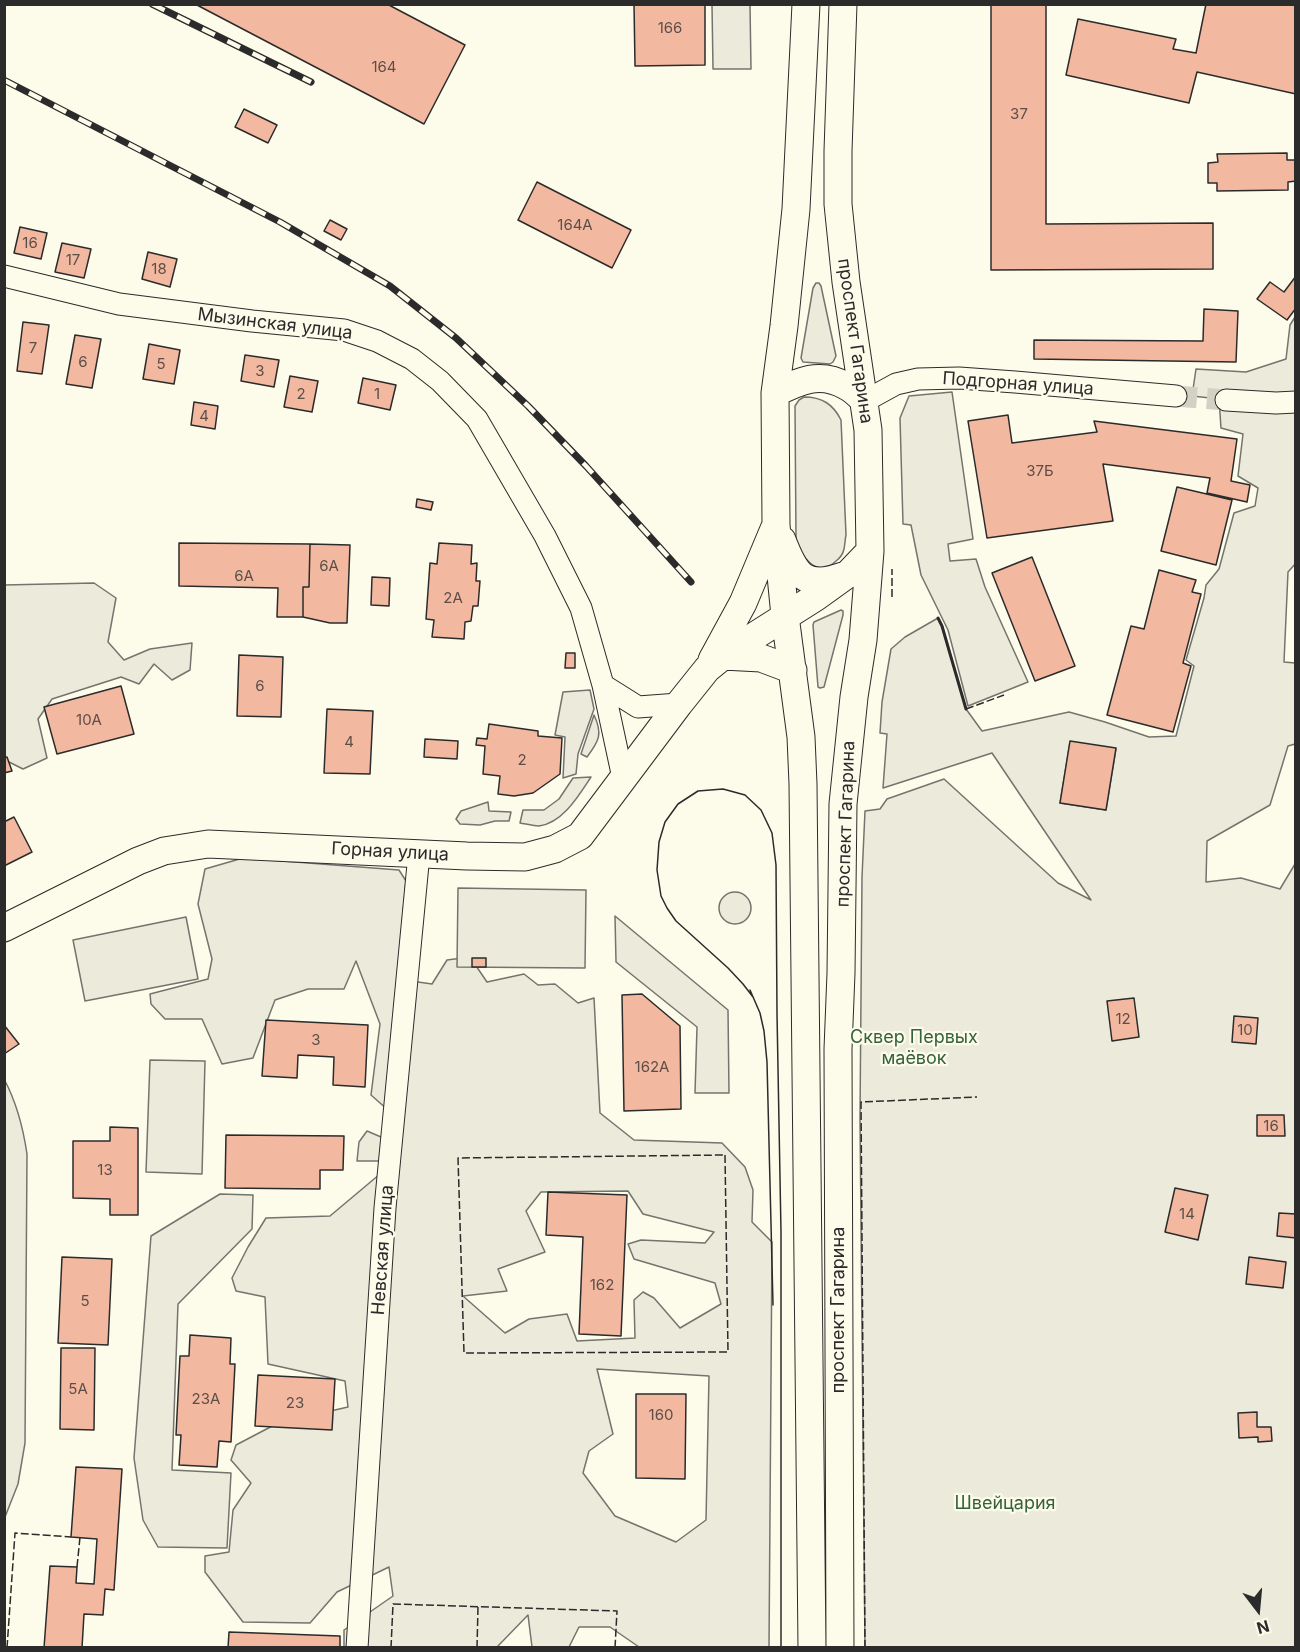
<!DOCTYPE html>
<html>
<head>
<meta charset="utf-8">
<style>
  body { margin:0 }
  #map { position:relative; width:1300px; height:1652px; overflow:hidden; background:#fdfbea; font-family:Inter,sans-serif }
  canvas { display:block }
  .frame { position:absolute; inset:0; border:6px solid #2b2b2b; pointer-events:none }
  .north { position:absolute; left:1228px; top:1580px; width:60px; height:60px; -webkit-text-stroke:4px #fdfbea; paint-order:stroke; rotate:164deg; font-size:16px; font-weight:700; line-height:24px; text-align:center; color:#2b2b2b }
  .north::after { content:''; display:block; margin:auto; width:21px; height:27px; background:#2b2b2b; clip-path:polygon(50% 0,100% 100%,50% 72%,0 100%) }
</style>
</head>
<body>
<div id="map">
<canvas width="1300" height="1652"></canvas>
<div class="frame"></div>
<div class="north">N</div>
</div>
<script>
const ctx = document.querySelector('canvas').getContext('2d');
ctx.lineJoin = 'round';
function paint(path, color) { ctx.fillStyle = color; ctx.fill(path, 'evenodd'); }
function trace(path, color, width, dash) { ctx.strokeStyle = color; ctx.lineWidth = width; ctx.lineCap = dash ? 'butt' : 'round'; ctx.setLineDash(dash || []); ctx.stroke(path); }
function label(font, color, halo, rows, align = 'center') {
  ctx.font = font + ' Inter,sans-serif'; ctx.lineWidth = 4.5; ctx.setLineDash([]); ctx.textBaseline = 'middle'; ctx.strokeStyle = halo; ctx.fillStyle = color; for (const [text, x, y, turn = 0] of rows) {
    ctx.save(); ctx.translate(x, y); ctx.rotate((+turn || 0) * Math.PI / 180); ctx.textAlign = isNaN(turn) ? turn : align; if (halo) ctx.strokeText(text, 0, 0); ctx.fillText(text, 0, 0); ctx.restore();
  }
}
const green = new Path2D(`
  M816 283H819L821 286 836 356 833 362 830 364 803 362 801 358 813 288Z
  M1295 317 1296 563 1288 572 1284 662 1295 663V744L1288 746 1270 805 1207 841 1206 882 1241 878 1280 889 1295 864V1647L865 1648 860 1119 862 877 865 811 880 809 887 799 944 779 1058 883 1091 900 992 753 883 788 887 734 880 733 882 702 891 649 905 637 938 618 942 627 966 709 982 731 1069 712 1105 722 1149 737 1176 736 1194 666 1186 660 1204 598 1206 585 1219 569 1234 513 1255 506 1258 488 1238 476 1243 434 1221 428 1219 399 1192 396 1196 369 1246 372 1286 359 1290 325ZM1070 742 1116 749 1106 810 1060 803Z
  M804 397C822 397 833 404 841 420L846 535C845 539 845 545 844 549 843 554 840 558 836 561 818 580 800 556 796 539L795 406 799 400Z
  M94 583 116 598 108 642 124 660 150 649 192 643 190 670 172 680 154 664 139 684 121 677 52 699 38 719 47 758 23 769 5 760 4 585Z
  M841 610 843 611V615L824 687 820 688 818 687 813 625 814 622Z
  M594 715C603 734 599 741 587 757L581 754Z
  M591 777C579 795 563 823 539 826 534 826 526 824 520 823L523 810H544L559 799 573 778Z
  M488 802 489 811 511 812 509 821H495L480 825 460 824 456 819 461 811Z
  M243 858 399 870 406 881 397 979 432 984 447 960 470 957 487 982 524 974 538 985 555 984 578 1003 594 998 600 1113 634 1140 722 1143 745 1167 753 1190 752 1222 772 1242 769 1647H639L610 1627H579L569 1647H532L528 1615 497 1647H344V1630L393 1596 389 1567 337 1592 310 1623 243 1622 205 1572V1556L229 1552 233 1510 251 1483 231 1460 236 1445 278 1423 348 1407 345 1381 268 1364 265 1297 236 1291 232 1278 248 1247 266 1218 330 1216 380 1174 381 1161H357L359 1142 367 1131 381 1137 397 1118 371 1095 380 1024 356 961 344 989H308L275 1000 253 1058 222 1064 202 1019H165L151 1004 150 994 208 979 212 959 198 904 205 869ZM628 1191 643 1214 714 1232 705 1243 641 1240 628 1244 634 1259 715 1283 721 1304 680 1328 654 1298 643 1292 634 1300 635 1338 577 1341 567 1314 529 1319 505 1333 463 1296 507 1291 498 1269 545 1252 526 1211 541 1192ZM597 1369 709 1376 706 1520 676 1542 615 1516 583 1473 589 1451 613 1434Z
  M719 908a16 16 0 1 1 32 0a16 16 0 1 1-32 0Z
  M186 917 198 979 85 1001 73 940Z
  M150 1060 205 1061 202 1174 146 1172Z
  M4 1079C17 1103 23 1127 27 1154L25 1443 18 1484 5 1517Z`);
const parking = new Path2D(`
  M712 5H750L751 69H713Z
  M952 392 973 539 948 544 950 561 976 559 985 587 1028 682 968 706 948 630 921 575 911 525 903 524 900 418 909 396Z
  M590 690 594 709 578 754 576 774 563 778 565 737 555 735 563 692Z
  M458 888 586 890 585 968 457 967Z
  M615 916 728 1010 729 1093H695L697 1027 616 962Z
  M220 1194 253 1195 252 1229 178 1304 172 1470 231 1473 227 1548 158 1547 143 1520 134 1458 151 1236Z`);
const building = new Path2D(`
  M195 4H387L465 45 424 124Z
  M634 4H705V65L635 66Z
  M991 4H1046V224L1213 223V269L991 270Z
  M1206 4H1296V94L1197 72 1189 103 1066 75 1078 19 1176 39 1173 49 1196 53Z
  M244 109 277 125 268 143 235 127Z
  M1287 153V160H1296V181L1288 182V190L1217 191V183H1208V163L1218 162 1217 154Z
  M537 182 631 230 612 268 518 220Z
  M330 220 347 229 341 240 324 231Z
  M20 227 47 233 41 259 14 253Z
  M62 243 91 249 84 278 55 272Z
  M148 252 177 259 170 287 142 279Z
  M1296 276V308L1287 320 1257 299 1270 282 1284 292Z
  M1204 309 1238 311 1236 362 1034 359V340L1203 341Z
  M23 322 49 325 42 374 17 371Z
  M75 335 101 339 92 388 66 384Z
  M149 344 180 350 174 384 143 379Z
  M245 355 279 360 274 387 241 381Z
  M290 376 318 381 312 412 284 407Z
  M363 378 396 385 390 410 358 403Z
  M194 402 218 406 215 429 191 425Z
  M1008 415 1012 443 1097 432 1094 421 1237 439 1231 481 1250 485 1247 502 1207 493 1210 478 1103 464 1113 521 987 538 968 421Z
  M1177 487 1232 500 1216 565 1161 551Z
  M417 499 433 502 431 510 416 507Z
  M179 543 310 544 309 587H303V617H277L278 588 179 586Z
  M439 543 472 545 471 564 477 563 476 581H480L478 606H473L471 621 465 622 464 639 432 637 434 620 426 619 430 563 437 564Z
  M310 544 350 545 347 623H330L303 617V587H309Z
  M1032 557 1075 666 1035 681 992 573Z
  M1159 570 1196 580 1192 592 1201 594 1183 663 1191 666 1173 732 1107 715 1131 626 1144 629Z
  M372 577 390 578 389 606 371 605Z
  M566 653H575V668H565Z
  M239 655 283 657 281 717 237 716Z
  M121 686 134 734 57 754 44 707Z
  M327 709 373 711 370 774 324 773Z
  M489 724 538 731V736L562 738 560 774 533 793 514 796 498 794 500 776 483 774 485 746 476 745 477 738 487 739Z
  M425 739 458 741 457 759 424 757Z
  M1070 741 1116 748 1106 810 1060 803Z
  M7 757 12 771 4 773V758Z
  M14 817 32 852 4 866V822Z
  M472 958H486V967H472Z
  M642 994 680 1026 681 1109 624 1111 622 995Z
  M1134 998 1139 1037 1112 1041 1107 1001Z
  M1234 1016 1258 1018 1256 1044 1232 1042Z
  M266 1020 368 1025 365 1087 333 1085 334 1057 298 1055 297 1078 262 1076Z
  M4 1025 19 1044 4 1054Z
  M1257 1115H1284L1285 1136H1257Z
  M110 1127 138 1128V1215H110V1199L73 1198V1141H110Z
  M226 1135 344 1136 343 1170H320V1189L225 1188Z
  M1175 1188 1208 1195 1198 1240 1165 1232Z
  M548 1192 627 1195 621 1336 579 1334 583 1237 546 1235Z
  M1279 1213 1296 1214V1238L1277 1236Z
  M62 1257 112 1259 108 1345 58 1343Z
  M1249 1257 1286 1262 1283 1288 1246 1284Z
  M190 1335 231 1338 230 1364H235L231 1442 219 1441 217 1467 179 1465 181 1435H176L180 1356H189Z
  M61 1348H95L94 1430 60 1429Z
  M258 1375 335 1379 332 1430 255 1426Z
  M636 1394H686L685 1479 636 1478Z
  M1257 1412V1427H1271L1272 1441 1258 1442V1437L1239 1438 1238 1413Z
  M76 1467 122 1469 114 1590 105 1589 103 1615 84 1614 82 1648H44L50 1566 77 1567 76 1583 94 1584 97 1539 71 1537Z
  M229 1632 340 1636V1648H228Z`);
const minorTunnel = new Path2D(`
  M1176 396 1226 400`);
const minor = new Path2D(`
  M4 276 119 304 252 321 344 330 377 341 412 359 440 381 477 419 545 536 581 608 603 685 623 778
  M1226 400 1276 403 1296 402
  M865 401 896 384 918 379 959 378 1015 382 1176 396
  M603 685 638 707 679 704
  M357 1648 385 1208 419 854`);
const major = new Path2D(`
  M806 4 796 209 784 326 775 393 776 525 785 616 801 737 803 784 812 1648
  M775 393C799 381 820 371 846 386 853 389 859 396 865 401
  M782 540C795 574 804 590 843 576
  M723 656 761 658 793 670
  M712 660 743 603 774 529
  M4 928 138 861 164 851 208 844 467 856 525 857 555 849 580 836 679 704 707 669 723 656 816 597 848 574 870 551
  M840 1648 838 1049 841 973 843 804 854 697 863 640 870 551 868 430 846 282 838 204V151L843 4`);
const tram = new Path2D(`
  M750 990 760 1013 764 1031 767 1062 773 1305
  M753 997 743 984 728 968 676 921 667 908 661 896 657 870 659 842 665 822 678 804 698 791 723 789 745 795 761 810 772 833 776 865 777 1014 781 1232V1648`);
const rail = new Path2D(`
  M152 4 311 82
  M4 80 280 222 390 286 456 338 528 406 586 466 691 582`);
const fence = new Path2D(`
  M892 597V569
  M966 709 1004 695
  M725 1155 728 1352 464 1353 458 1158Z
  M77 1567 80 1537
  M7 1648 15 1533 71 1537
  M391 1648 393 1604 617 1611 615 1648
  M477 1648 478 1607
  M865 1648 861 1102 977 1097`);
const wall = new Path2D(`
  M938 618 942 626 966 709`);
const numberNames = [
  ["166",670,28],
  ["164",384,67],
  ["37",1019,114],
  ["164А",575,225],
  ["16",30,243],
  ["17",73,260],
  ["18",159,269],
  ["7",33,348],
  ["6",83,362],
  ["5",161,364],
  ["3",260,371],
  ["2",301,394],
  ["1",377,394],
  ["4",204,416],
  ["37Б",1040,471],
  ["6А",329,566],
  ["6А",244,576],
  ["2А",453,598],
  ["6",260,686],
  ["10А",89,720],
  ["4",349,742],
  ["2",522,760],
  ["12",1123,1019],
  ["10",1245,1030],
  ["3",316,1040],
  ["162А",652,1067],
  ["16",1271,1126],
  ["13",105,1170],
  ["14",1187,1214],
  ["162",602,1285],
  ["5",85,1301],
  ["5А",78,1389],
  ["23А",206,1399],
  ["23",295,1403],
  ["160",661,1415]
];
const streetNames = [
  ["Мызинская улица",275,324,7],
  ["проспект Гагарина",855,341,82],
  ["Подгорная улица",1018,384,4],
  ["проспект Гагарина",846,824,-88],
  ["Горная улица",390,852,3],
  ["Невская улица",383,1250,-86],
  ["проспект Гагарина",839,1310,-90]
];
const parkNames = [
  ["Сквер Первых",914,1038],
  ["маёвок",914,1059],
  ["Швейцария",1005,1504]
];
paint(green, '#ecebdb');
trace(green, '#74746e', 1.5);
paint(parking, '#eceadb');
trace(parking, '#74746e', 1.5);
paint(building, '#f2b8a0');
trace(building, '#2b2b2b', 1.5);
trace(minorTunnel, '#d3d1c4', 21, [21, 10]);
trace(minor, '#2b2b2b', 23);
trace(major, '#2b2b2b', 29);
trace(minor, '#fdfbea', 21);
trace(major, '#fdfbea', 27);
trace(tram, '#2b2b2b', 1.5);
trace(rail, '#2b2b2b', 7);
trace(rail, '#fdfbea', 4.5, [14]);
trace(fence, '#2b2b2b', 1.5, [8, 3]);
trace(wall, '#2b2b2b', 3);
label('15px', '#5d4e48', null, numberNames);
label('18px', '#2b2b2b', '#fdfbea', streetNames);
label('18px', '#34623c', '#fdfbea', parkNames);
</script>
</body>
</html>
